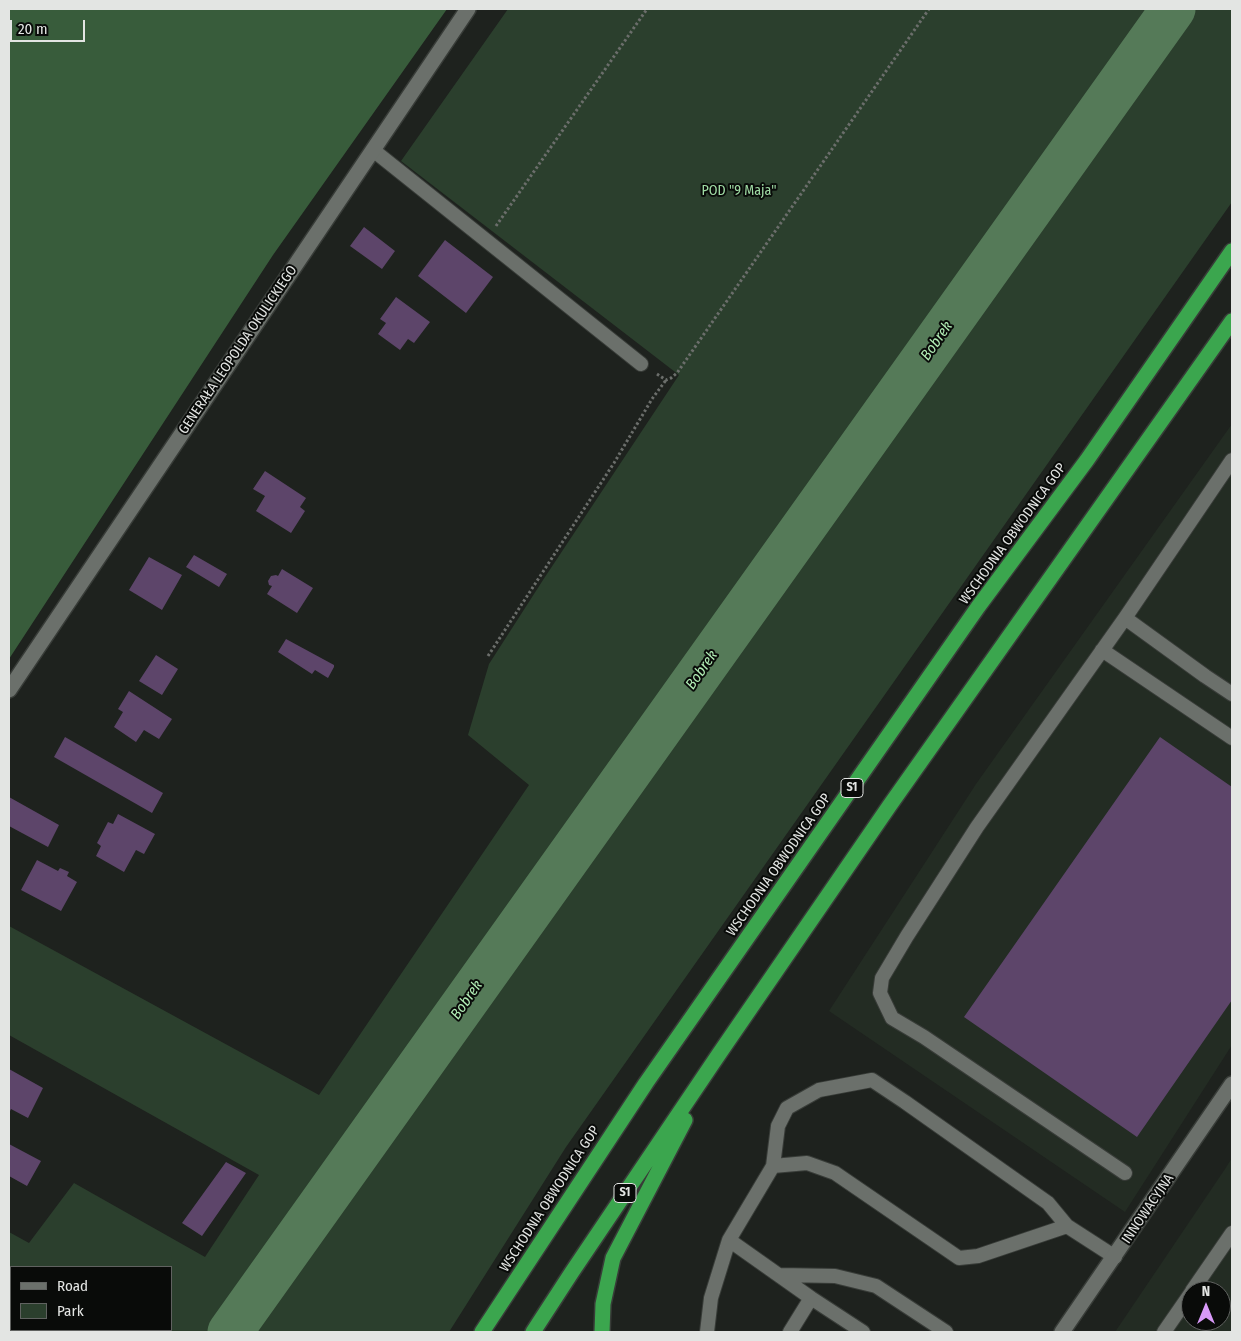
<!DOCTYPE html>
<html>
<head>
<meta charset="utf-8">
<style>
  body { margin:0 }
  #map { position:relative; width:1241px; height:1341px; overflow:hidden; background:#1e221e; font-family:"Fira Sans Condensed",sans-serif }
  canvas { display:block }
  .frame { position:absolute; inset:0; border:10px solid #e3e5e3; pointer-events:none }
  .legend { position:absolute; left:10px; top:1266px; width:162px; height:65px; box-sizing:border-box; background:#090b09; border:1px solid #606260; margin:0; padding:6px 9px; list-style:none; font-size:15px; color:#e3e5e3 }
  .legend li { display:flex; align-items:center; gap:10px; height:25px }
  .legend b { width:25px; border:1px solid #606260 }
  .north { position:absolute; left:1181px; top:1281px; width:50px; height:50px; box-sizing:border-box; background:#090b09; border:1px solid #606260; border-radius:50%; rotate:0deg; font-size:14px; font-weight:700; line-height:20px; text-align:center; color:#e3e5e3 }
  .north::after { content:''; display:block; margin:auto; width:18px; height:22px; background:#d89af8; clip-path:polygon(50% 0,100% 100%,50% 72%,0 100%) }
  .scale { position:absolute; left:10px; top:20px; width:75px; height:22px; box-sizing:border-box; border:2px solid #e3e5e3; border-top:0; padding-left:6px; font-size:15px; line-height:18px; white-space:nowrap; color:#e3e5e3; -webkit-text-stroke:4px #090b09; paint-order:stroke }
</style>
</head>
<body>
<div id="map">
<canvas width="1241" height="1341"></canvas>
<div class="frame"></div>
<ul class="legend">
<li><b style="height:6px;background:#6b706b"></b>Road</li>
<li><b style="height:14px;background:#2b3f2d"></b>Park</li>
</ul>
<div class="north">N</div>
<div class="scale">20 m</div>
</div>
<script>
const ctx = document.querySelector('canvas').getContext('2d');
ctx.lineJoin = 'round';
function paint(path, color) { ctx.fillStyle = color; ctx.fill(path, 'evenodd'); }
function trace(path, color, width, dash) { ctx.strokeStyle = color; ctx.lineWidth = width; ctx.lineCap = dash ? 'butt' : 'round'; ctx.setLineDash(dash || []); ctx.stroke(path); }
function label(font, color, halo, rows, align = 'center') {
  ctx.font = font + ' "Fira Sans Condensed",sans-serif'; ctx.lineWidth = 4; ctx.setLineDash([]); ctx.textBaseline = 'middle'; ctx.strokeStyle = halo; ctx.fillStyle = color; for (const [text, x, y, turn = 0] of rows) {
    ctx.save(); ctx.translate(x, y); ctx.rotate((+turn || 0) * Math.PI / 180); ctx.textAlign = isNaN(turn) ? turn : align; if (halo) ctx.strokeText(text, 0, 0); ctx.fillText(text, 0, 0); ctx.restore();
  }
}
const built = new Path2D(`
  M1232 424V1045L1125 1212 829 1011 976 784Z
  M1232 1158V1332H1115L1225 1169ZM1191 1291H1221V1321H1191Z`);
const green = new Path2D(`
  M508 9H1232V202L566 1147 449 1332H9V1232L29 1243 74 1183 205 1257 259 1175 9 1035V926L319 1095 529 785 468 735 489 664 543 580 679 375 401 161ZM11 1267H171V1330H11Z`);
const forest = new Path2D(`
  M9 9H447L273 255 9 659Z`);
const river = new Path2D(`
  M230 1332 1173 9`);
const building = new Path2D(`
  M364 227 395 251 382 269 350 246Z
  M445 240 493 277 466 313 418 276Z
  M396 297 430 322 414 343 408 339 400 350 378 334 386 323 380 319Z
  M265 471 306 498 300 507 305 511 291 533 256 511 265 496 253 489Z
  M194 555 227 574 219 587 186 567Z
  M149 557 182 575 162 610 129 590Z
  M282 569 313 588 297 613 267 594 272 586 269 585 268 581 271 576 276 575 278 576Z
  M286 639 334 665V667L328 678 315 670 312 674 278 652Z
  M156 655 178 669 162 695 139 681Z
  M129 691 172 719 159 739 144 730 136 742 114 727 123 712 118 709Z
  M65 737 163 793 152 813 54 757Z
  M1160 737 1232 787V1000L1137 1137 964 1017Z
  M9 797 59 825 48 847 9 826Z
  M118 814 155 834 144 854 136 850 124 872 96 856 101 846 97 843 108 822 113 824Z
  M37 860 58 871 60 868 69 872 67 876 77 882 61 911 21 890Z
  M9 1069 43 1088 28 1118 11 1109 9 1113Z
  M9 1144 41 1161 27 1186 9 1176Z
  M226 1162 246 1173 202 1236 182 1223Z`);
const path = new Path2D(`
  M496 226 647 9
  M657 374 666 380 671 378 677 373 929 9
  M488 656 614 463 652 399 666 380`);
const service = new Path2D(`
  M373 150 641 364
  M1125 618 1205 676 1232 694
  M1102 650 1232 738
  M773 1166 807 1163 835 1173 959 1258 978 1256 1067 1226
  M1125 1173 924 1037 892 1018 880 993 882 978 907 936 977 827 1125 618 1232 460
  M729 1240 773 1166 778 1126 787 1108 819 1090 872 1080 905 1102 1048 1203 1067 1226 1115 1257
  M780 1275 835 1276 876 1286 946 1332
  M1192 1291 1232 1233
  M707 1332 711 1298 729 1240 811 1298 863 1332
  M790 1332 811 1298
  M1164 1332 1191 1293`);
const minor = new Path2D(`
  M9 690 468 9
  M1062 1332 1232 1084`);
const motorway = new Path2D(`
  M482 1332 646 1083 978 607 1087 460 1232 251
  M533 1332 572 1272 719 1054 890 805 1232 321
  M602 1332 603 1304 613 1258 685 1120`);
const shields = [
  [852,788,22],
  [625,1193,22]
];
const shieldNames = [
  ["S1",852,788],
  ["S1",625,1193]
];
const parkNames = [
  ["POD \"9 Maja\"",739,191]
];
const streetNames = [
  ["GENERAŁA LEOPOLDA OKULICKIEGO",238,350,-56],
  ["WSCHODNIA OBWODNICA GOP",1013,534,-54],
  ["WSCHODNIA OBWODNICA GOP",779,865,-55],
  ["WSCHODNIA OBWODNICA GOP",550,1199,-57],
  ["INNOWACYJNA",1148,1209,-56]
];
const waterNames = [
  ["Bobrek",937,341,-55],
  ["Bobrek",702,670,-55],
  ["Bobrek",467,1000,-55]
];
paint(built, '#232c23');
paint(green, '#2b3f2d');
paint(forest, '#385c3b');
trace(river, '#557a58', 45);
paint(building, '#5d456a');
trace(service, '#383c38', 16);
trace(minor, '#383c38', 18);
trace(motorway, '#383c38', 18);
trace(path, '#6b6e6b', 3, [2.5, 2.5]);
trace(service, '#6b706b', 14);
trace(minor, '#6b706b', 15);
trace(motorway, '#3ba64e', 15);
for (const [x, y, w] of shields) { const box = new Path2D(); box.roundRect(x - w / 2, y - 9.5, w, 19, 4); ctx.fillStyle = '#090b09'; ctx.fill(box); trace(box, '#e3e5e3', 1); }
label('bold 12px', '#e3e5e3', null, shieldNames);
label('14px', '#a0dca5', '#090b09', parkNames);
label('14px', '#e3e5e3', '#090b09', streetNames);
label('italic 15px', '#b2eeb6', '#090b09', waterNames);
</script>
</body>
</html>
